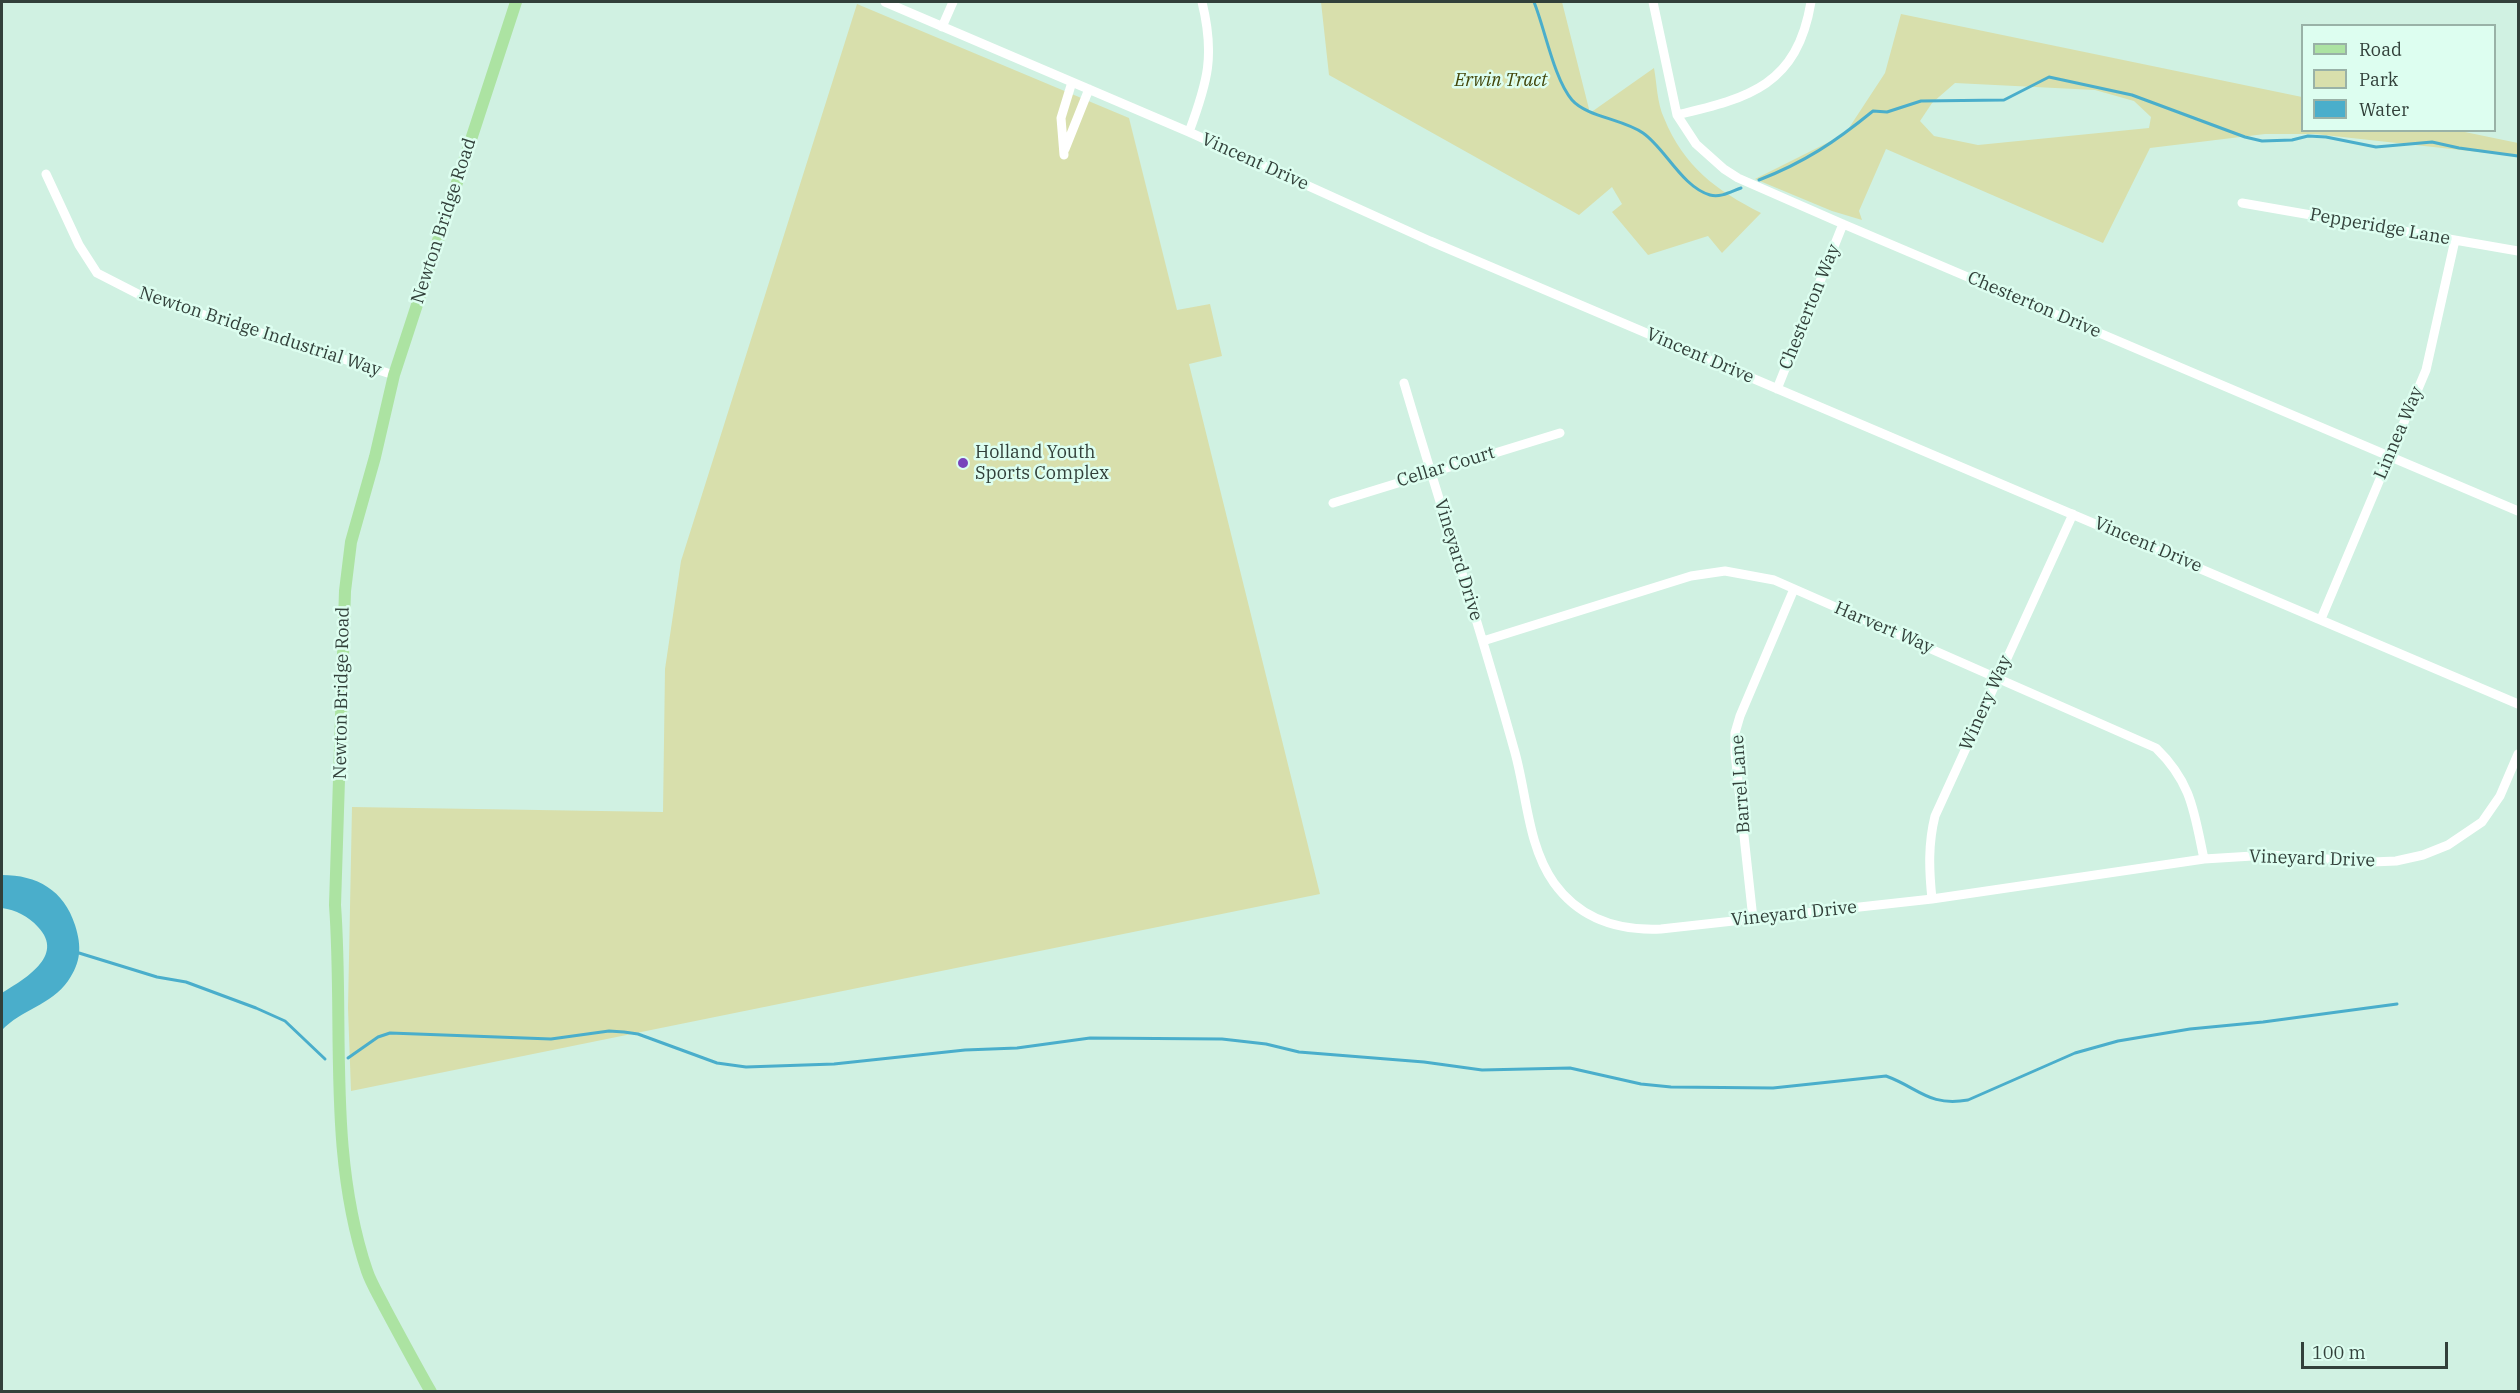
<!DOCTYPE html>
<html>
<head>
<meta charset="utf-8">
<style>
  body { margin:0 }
  #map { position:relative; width:2520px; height:1393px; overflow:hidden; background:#d0f1e2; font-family:"IBM Plex Serif",serif }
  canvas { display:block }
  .frame { position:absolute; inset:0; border:3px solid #32403a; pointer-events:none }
  .legend { position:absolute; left:2301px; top:24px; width:195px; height:108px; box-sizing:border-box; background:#ddfef0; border:2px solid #99b2a7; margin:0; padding:8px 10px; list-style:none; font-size:18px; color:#32403a }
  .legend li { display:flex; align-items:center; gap:12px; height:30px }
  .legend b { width:30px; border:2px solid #99b2a7 }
  .scale { position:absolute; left:2301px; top:1342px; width:147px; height:27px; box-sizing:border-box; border:3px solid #32403a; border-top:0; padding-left:8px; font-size:18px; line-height:21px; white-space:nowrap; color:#32403a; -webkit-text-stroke:4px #ddfef0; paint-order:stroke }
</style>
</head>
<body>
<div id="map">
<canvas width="2520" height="1393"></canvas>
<div class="frame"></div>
<ul class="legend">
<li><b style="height:8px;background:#ace3a2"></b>Road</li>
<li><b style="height:16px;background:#d8dfac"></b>Park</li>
<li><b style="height:16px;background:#4aaecb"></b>Water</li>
</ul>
<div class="scale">100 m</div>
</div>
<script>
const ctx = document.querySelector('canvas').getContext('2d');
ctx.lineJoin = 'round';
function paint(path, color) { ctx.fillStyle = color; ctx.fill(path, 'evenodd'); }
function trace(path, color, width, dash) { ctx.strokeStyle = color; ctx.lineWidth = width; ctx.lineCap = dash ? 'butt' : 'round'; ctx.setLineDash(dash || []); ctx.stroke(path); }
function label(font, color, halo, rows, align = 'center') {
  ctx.font = font + ' "IBM Plex Serif",serif'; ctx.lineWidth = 5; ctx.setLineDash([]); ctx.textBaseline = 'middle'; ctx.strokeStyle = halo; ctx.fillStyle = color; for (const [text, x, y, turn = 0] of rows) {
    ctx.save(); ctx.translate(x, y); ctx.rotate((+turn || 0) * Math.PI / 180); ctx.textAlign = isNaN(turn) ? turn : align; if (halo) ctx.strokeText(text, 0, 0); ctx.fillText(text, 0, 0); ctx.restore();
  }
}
const green = new Path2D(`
  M1321 2H1562L1590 113 1654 68C1657 84 1657 103 1664 118 1684 167 1716 190 1761 213L1722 253 1708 236 1648 255 1612 212 1622 204 1612 187 1579 215 1329 75Z
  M857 4 1129 118 1177 310 1210 304 1222 356 1189 364 1320 894 351 1091 348 1008 352 807 663 812 665 669 681 561Z
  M1901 14 2302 97V130L2460 131 2518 143V154L2506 155 2315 134H2265L2150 148 2103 243 1886 149 1859 211 1862 220 1832 211 1755 179 1845 134 1885 73ZM1955 83 2095 90 2134 101 2151 117 2149 128 1978 145 1934 136 1920 121 1932 103Z`);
const water = new Path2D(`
  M2 875C37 875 64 890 75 925 82 947 81 962 68 981 51 1005 21 1010 2 1030V993C23 980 66 956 38 927 28 916 16 910 2 908Z`);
const stream = new Path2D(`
  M1534 2C1545 29 1554 79 1572 100 1587 117 1623 119 1643 133 1665 148 1682 187 1710 195 1721 198 1732 191 1741 188
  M1759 180C1805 162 1835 142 1873 111L1887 112 1921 101 2004 100 2049 77 2132 95 2245 137 2262 141 2292 140 2308 136 2326 137 2376 147 2432 142 2459 148 2518 156
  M79 953 157 977 186 982 256 1008 285 1021 325 1059
  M348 1058 378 1037 390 1033 551 1039 609 1031 624 1032 638 1034 717 1063 746 1067 834 1064 965 1050 1017 1048 1090 1038 1222 1039 1266 1044 1299 1052 1424 1062 1482 1070 1570 1068 1641 1084 1671 1087 1773 1088 1886 1076C1919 1088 1929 1107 1968 1100L2075 1053 2118 1041 2190 1029 2263 1022 2397 1004`);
const minor = new Path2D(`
  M885 2 1189 132 1430 241 2518 704
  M1653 2 1677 115 1696 144 1724 169 1738 178 1843 224 2518 511
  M942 27 953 2
  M1677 115C1750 98 1797 85 1811 2
  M1189 132C1208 81 1215 55 1202 2
  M1065 149 1089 89
  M1064 155 1061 118 1072 82
  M46 174 79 245 97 273 138 294 394 375
  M2242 203 2518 251
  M1404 383C1440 505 1480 626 1514 749 1527 793 1527 845 1554 883 1580 919 1618 931 1661 929L1932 899 2204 859 2269 855 2372 862 2396 861 2423 855 2448 845 2482 822 2500 796 2518 754
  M1777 389 1843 224
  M1333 503 1560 433
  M2321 619 2426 370 2455 240
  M1483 641 1691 576 1725 571 1774 580 2156 748C2192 783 2194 812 2204 859
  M1932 899C1929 870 1928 844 1935 816L2073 514
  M1753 919 1735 753V733L1740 716 1794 589`);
const major = new Path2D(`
  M431 1392C415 1364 400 1336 385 1308 379 1296 371 1283 367 1271 327 1152 344 1027 335 905L345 591 351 542 375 457 394 375 516 2`);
const markers = [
  [963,463,6,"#7843bb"]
];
const parkNames = [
  ["Erwin Tract",1501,81]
];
const streetNames = [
  ["Vincent Drive",1255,162,24],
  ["Newton Bridge Road",444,221,-72],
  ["Pepperidge Lane",2380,227,10],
  ["Chesterton Drive",2034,305,23],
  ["Chesterton Way",1810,307,-68],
  ["Newton Bridge Industrial Way",260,332,18],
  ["Vincent Drive",1700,356,23],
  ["Linnea Way",2399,433,-67],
  ["Cellar Court",1446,467,-17],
  ["Vincent Drive",2148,545,23],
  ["Vineyard Drive",1458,560,73],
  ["Harvert Way",1884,628,23],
  ["Newton Bridge Road",342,693,-89],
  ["Winery Way",1986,703,-66],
  ["Barrel Lane",1741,784,-94],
  ["Vineyard Drive",2312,859,2],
  ["Vineyard Drive",1794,914,-6]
];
const poiNames = [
  ["Holland Youth",975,453],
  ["Sports Complex",975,474]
];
paint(green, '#d8dfac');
paint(water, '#4aaecb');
trace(stream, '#4aaecb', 3);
trace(minor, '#fff', 9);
trace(major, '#ace3a2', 12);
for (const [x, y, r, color] of markers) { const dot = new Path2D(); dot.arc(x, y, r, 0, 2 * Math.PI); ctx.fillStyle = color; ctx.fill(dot); trace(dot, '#ddfef0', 2); }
label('italic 18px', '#42460a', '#ddfef0', parkNames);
label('18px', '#32403a', '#ddfef0', streetNames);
label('18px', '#32403a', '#ddfef0', poiNames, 'left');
</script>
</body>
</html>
